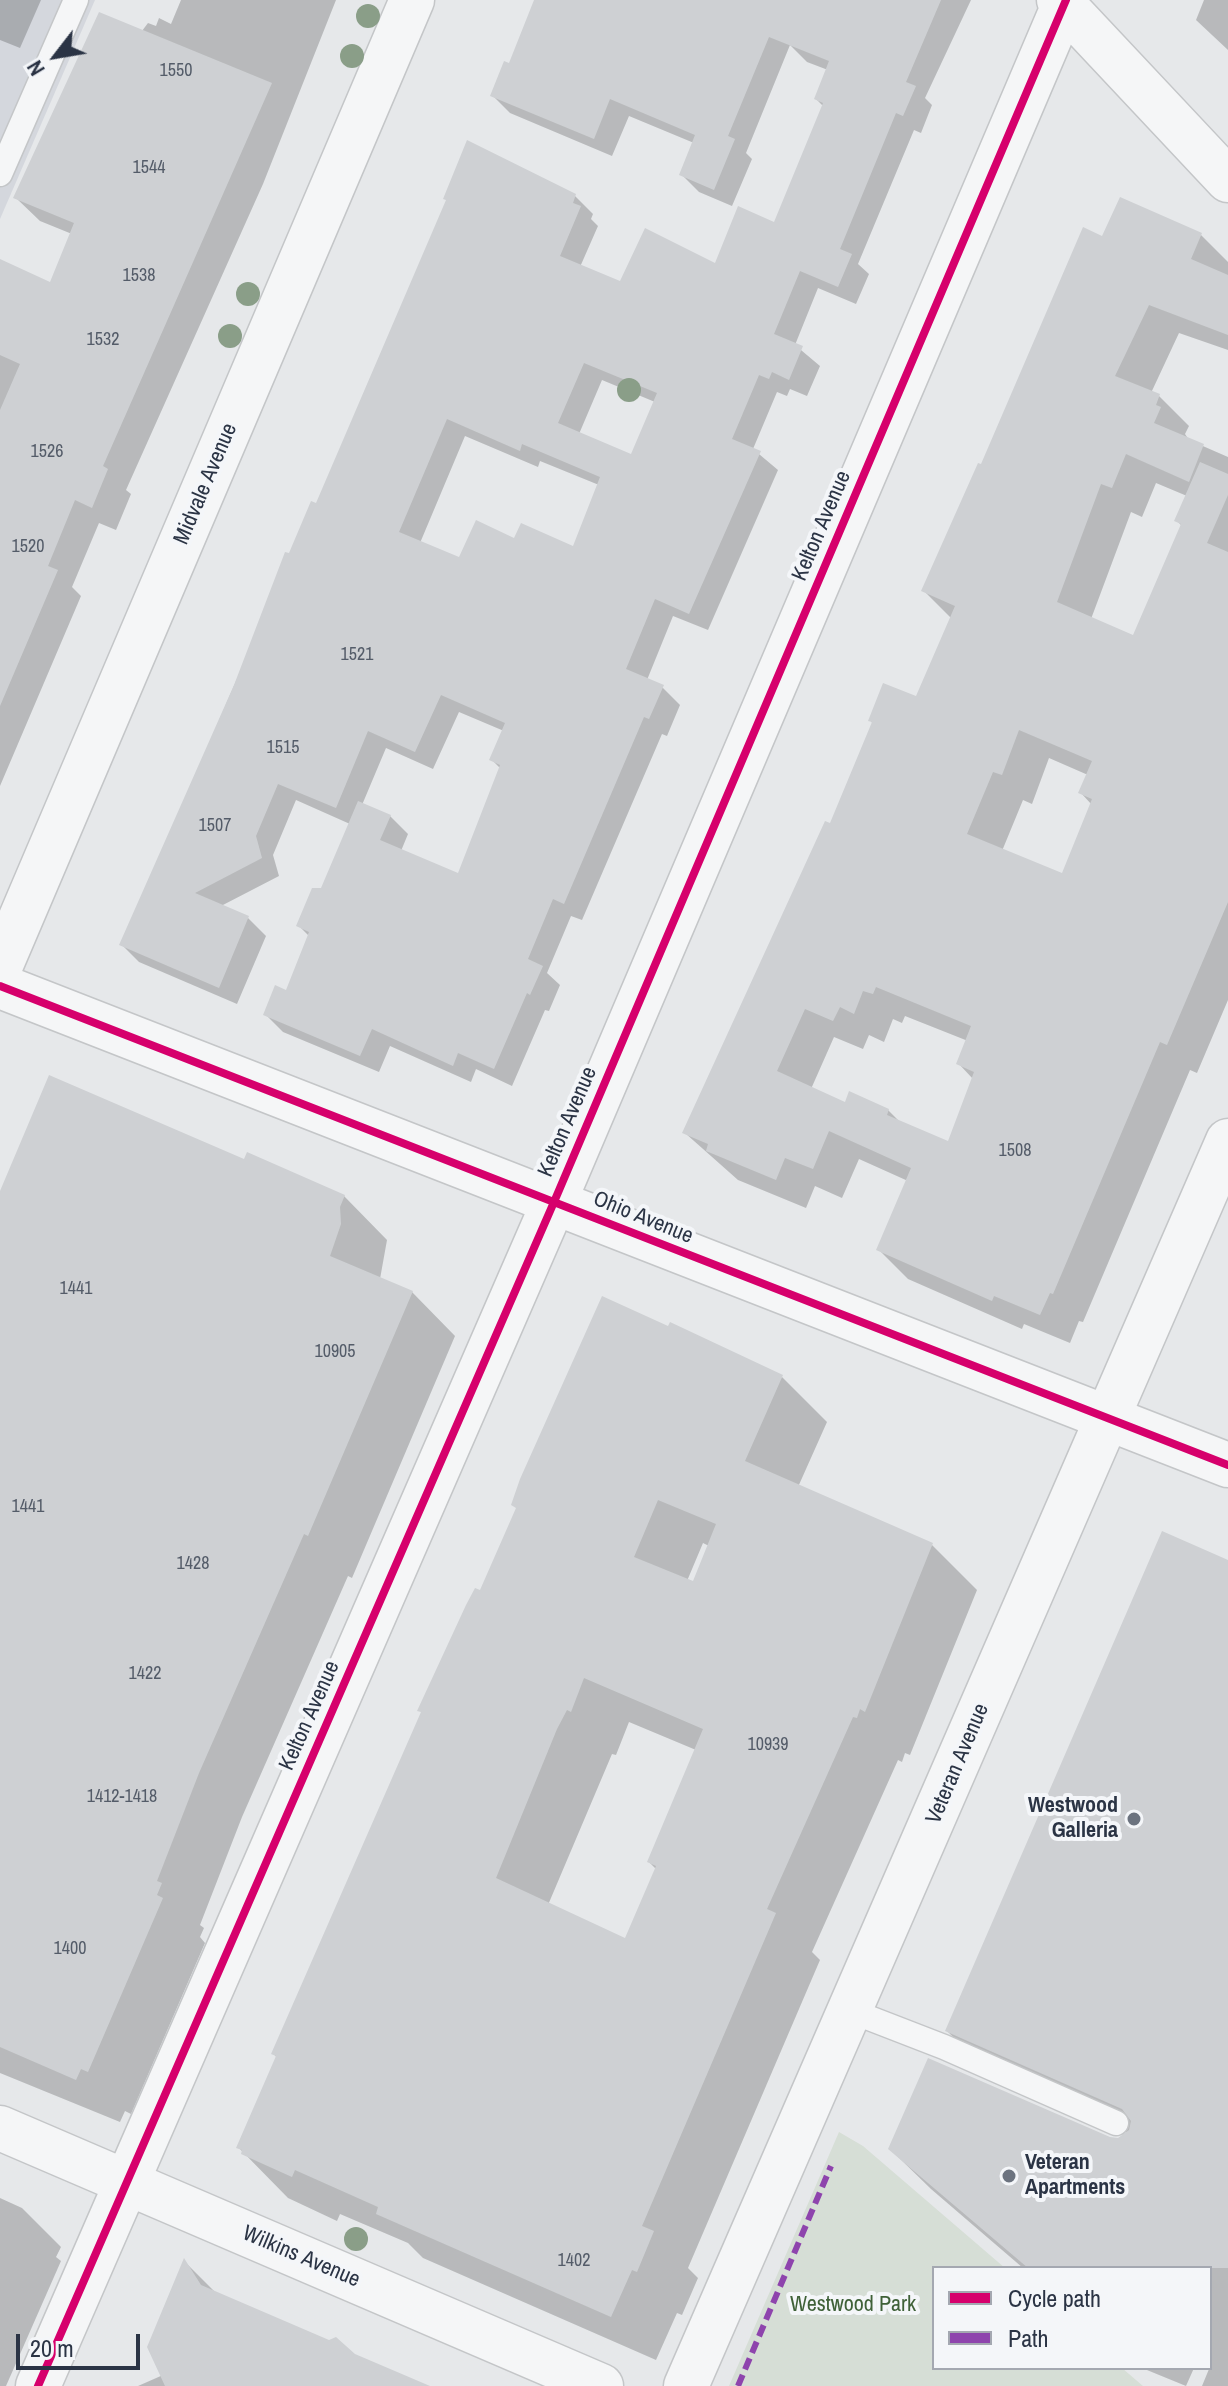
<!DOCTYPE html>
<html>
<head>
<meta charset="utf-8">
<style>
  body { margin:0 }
  #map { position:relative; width:1228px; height:2386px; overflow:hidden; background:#e6e8ea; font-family:"Archivo Narrow",sans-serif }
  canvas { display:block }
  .legend { position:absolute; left:932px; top:2266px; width:280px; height:104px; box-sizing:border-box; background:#f4f6f9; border:2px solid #a4a8b1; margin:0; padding:10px 14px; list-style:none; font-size:24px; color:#2b3445 }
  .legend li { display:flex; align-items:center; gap:16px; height:40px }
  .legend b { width:40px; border:2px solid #a4a8b1 }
  .north { position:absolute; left:16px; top:16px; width:80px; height:80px; -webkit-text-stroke:6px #f4f6f9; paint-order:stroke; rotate:239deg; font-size:22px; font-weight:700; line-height:32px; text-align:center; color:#2b3445 }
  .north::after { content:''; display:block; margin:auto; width:28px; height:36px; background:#2b3445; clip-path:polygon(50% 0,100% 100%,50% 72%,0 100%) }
  .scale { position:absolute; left:16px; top:2334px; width:124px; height:36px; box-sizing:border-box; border:4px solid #2b3445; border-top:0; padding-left:10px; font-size:24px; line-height:28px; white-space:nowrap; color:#2b3445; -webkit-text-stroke:6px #f4f6f9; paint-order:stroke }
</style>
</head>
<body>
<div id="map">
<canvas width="1228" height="2386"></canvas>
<ul class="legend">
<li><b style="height:10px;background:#d6006c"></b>Cycle path</li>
<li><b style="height:10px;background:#8e44ad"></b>Path</li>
</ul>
<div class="north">N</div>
<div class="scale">20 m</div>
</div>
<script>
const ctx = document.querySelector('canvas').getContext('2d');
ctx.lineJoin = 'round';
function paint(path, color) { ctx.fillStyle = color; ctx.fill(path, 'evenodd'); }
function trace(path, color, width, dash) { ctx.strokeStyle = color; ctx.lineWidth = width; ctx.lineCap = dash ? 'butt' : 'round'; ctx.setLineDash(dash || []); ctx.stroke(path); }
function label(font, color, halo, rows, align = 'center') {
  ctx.font = font + ' "Archivo Narrow",sans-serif'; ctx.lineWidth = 8; ctx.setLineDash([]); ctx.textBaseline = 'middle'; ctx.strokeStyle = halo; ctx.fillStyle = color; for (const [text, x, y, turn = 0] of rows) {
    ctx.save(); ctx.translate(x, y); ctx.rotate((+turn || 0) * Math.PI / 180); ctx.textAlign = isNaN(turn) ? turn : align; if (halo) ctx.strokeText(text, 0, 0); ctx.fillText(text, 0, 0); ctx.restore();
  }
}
const built = new Path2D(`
  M0 0H95L0 219Z`);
const green = new Path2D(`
  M839 2132 863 2146 1005 2268H934V2368H1122L1143 2386H729Z`);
const shadow = new Path2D(`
  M0 0H41L20 48 0 40Z
  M181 0H336L263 184 126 490 131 494 116 530 99 523 72 587 81 596 0 786V262L51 284 72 234 40 221 16 198 148 23 156 26 159 18 171 24Z
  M536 0H971L925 98 932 105 921 133 914 130 858 264 869 274 856 304 818 288 795 345 820 366 807 396 790 389 787 396 777 392 753 449 778 470 708 630 673 616 647 680 662 687 680 705 667 736 662 734 582 920 571 916 547 973 560 985 549 1011 545 1010 512 1086 476 1069 471 1082 390 1046 379 1072 283 1032 265 1014 287 992 310 937 298 925 322 890 350 824 296 800 273 855 279 876 221 906 248 918 266 936 237 1004 139 962 122 945 290 556 317 506 575 196 593 214 591 219 598 226 580 267 621 284 716 265 775 224 824 107 816 99 828 70 807 62 790 45 746 153 752 159 732 206 699 192 681 174 694 143 629 116 612 156 510 113 492 95 510 66ZM602 380 655 402 632 456 579 434ZM465 436 538 467 540 461 599 485 574 548 460 560 420 543ZM459 712 504 731 492 760 501 769 459 876 401 851 408 834 390 816 362 805 386 748 433 769Z
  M1204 0H1228V50L1196 20Z
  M1201 235 1228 262V350L1179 333 1151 393 1159 396 1189 426 1185 434 1189 440 1228 457V1000L1197 1073 1190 1070 1083 1322 1079 1321 1070 1343 1024 1324 1022 1329 908 1279 879 1250 908 1181 859 1159 842 1198 815 1186 806 1208 738 1180 685 1133 831 826 873 724 870 720 917 699 952 619 923 590 982 467 1103 239ZM1156 483 1187 496 1176 520 1182 526 1134 637 1091 619 1131 512 1142 517ZM1049 758 1088 775 1081 793 1092 805 1063 876 1002 851 1023 800 1032 804ZM905 1016 968 1041 958 1063 973 1079 949 1143 901 1123 888 1110 846 1104 811 1089 834 1037 863 1049 869 1035 884 1042 893 1019 902 1023Z
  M245 1161 344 1196 387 1240 380 1279 412 1292 455 1336 352 1578 348 1576 242 1817 200 1925 204 1928 200 1937 205 1943 131 2114 125 2111 120 2122 0 2073V1196Z
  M782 1377 827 1422 798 1487 932 1545 977 1590 910 1755 905 1753 902 1762 898 1760 812 1952 820 1960 688 2268 698 2278 682 2315 677 2313 656 2360 423 2258 408 2243 340 2214 337 2221 288 2198 238 2147 277 2058 273 2053 482 1593ZM703 1543 709 1546 694 1584 687 1581ZM629 1722 696 1750 649 1862 656 1869 626 1940 548 1905 612 1754 616 1755Z
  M1228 1561V2386H1202L1209 2369 1206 2368H1210V2268H1023L931 2189 890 2149 1119 2140 1128 2133 988 2071 947 2031Z
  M0 2198 22 2208 61 2247 56 2257 61 2261 6 2386H0Z
  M185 2262 218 2295 426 2386H138L163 2375Z
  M1142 2368H1194L1186 2386Z`);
const building = new Path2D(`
  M534 0H941L906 82 916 86 903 116 896 113 840 249 852 254 838 287 800 271 774 334 803 346 789 380 772 372 769 379 759 375 732 439 761 451 689 614 655 599 626 669 664 685 649 719 644 717 564 904 553 899 528 959 543 966 530 995 527 993 494 1069 458 1053 453 1066 372 1029 360 1056 263 1015 275 985 286 990 309 932 296 926 312 888H321L358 801 391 815 380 840 458 873 500 765 489 760 505 723 441 695 415 752 368 731 336 808 278 784 256 836 262 858 195 893 249 916 219 988 119 945 234 685 285 552 289 553 311 501 316 503 446 200 443 199 467 140 576 194 573 203 581 206 560 256 620 281 645 228 715 263 738 206 774 222 823 103 814 99 829 61 769 37 728 136 735 139 714 190 679 175 695 135 610 99 594 139 490 96 504 61 509 63ZM584 363 657 393 631 454 558 423ZM447 419 520 451 522 444 600 477 573 546 521 523 514 538 476 520 459 557 399 532Z
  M99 12 272 83 103 466 108 469 92 508 75 500 48 566 58 570 0 706V410L20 364 0 355V259L50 282 74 223 13 198Z
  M1120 197 1202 233 1191 259 1228 275V335L1149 305 1115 376 1160 394 1156 405 1161 407 1154 423 1204 444 1189 482 1126 454 1112 488 1101 484 1057 602 1133 635 1181 524 1174 521 1200 462 1228 474V495L1207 543 1228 552V902L1167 1045 1160 1042 1053 1294 1050 1293 1040 1315 994 1296 992 1301 876 1250 911 1168 829 1131 813 1169 785 1158 776 1180 706 1151 708 1144 682 1133 825 821 830 823 872 722 868 721 883 683 916 696 955 606 921 591 978 463 981 464 1083 227 1102 236ZM1019 730 1092 761 1078 793 1092 799 1062 873 967 834 993 772 1002 775ZM876 987 971 1026 956 1064 974 1072 948 1141 887 1115 889 1109 849 1091 845 1102 777 1071 805 1009 833 1021 840 1007 854 1014 863 991 873 994Z
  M49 1075 244 1159 247 1152 345 1195 340 1207 341 1224 330 1256 413 1291 308 1536 304 1534 199 1773 157 1881 162 1883 157 1895 163 1898 88 2072 81 2069 76 2080 0 2047V1191Z
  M602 1296 668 1326 670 1322 783 1375 745 1461 933 1543 865 1712 860 1709 857 1718 853 1717 767 1909 776 1913 642 2226 654 2231 637 2272 632 2270 611 2317 376 2214 378 2207 295 2170 292 2177 241 2154 242 2150 236 2148 276 2056 271 2054 421 1712 417 1711 466 1605 475 1588 480 1590 516 1508 511 1505 520 1479ZM658 1500 716 1524 693 1581 634 1557ZM584 1678 703 1729 647 1862 656 1866 625 1938 496 1878 557 1729 567 1710 571 1712Z
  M1162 1531 1228 1560V2268H1028L888 2149 928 2058 1110 2137 1118 2138 1129 2130 1131 2121 1122 2109 945 2031Z
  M184 2258 201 2285 329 2340 336 2337 355 2354 430 2386H165L147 2347Z`);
const service = new Path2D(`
  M0 174 76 0
  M851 2011 944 2047 1116 2123`);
const minor = new Path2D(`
  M1059 0 1228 180
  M0 967 412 0
  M0 2128 601 2386
  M38 2386 554 1202 1066 0`);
const tertiary = new Path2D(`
  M0 986 1228 1465
  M686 2386 1228 1141`);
const quiet = new Path2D(`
  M738 2386 831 2166`);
const cycleway = new Path2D(`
  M0 986 1228 1465
  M38 2386 554 1202 1066 0`);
const trees = [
  [368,16],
  [352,56],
  [248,294],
  [230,336],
  [629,390],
  [356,2239]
];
const markers = [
  [1134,1819,8,"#6c737f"],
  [1009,2176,8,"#6c737f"]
];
const numberNames = [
  ["1550",176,71],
  ["1544",149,168],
  ["1538",139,276],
  ["1532",103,340],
  ["1526",47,452],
  ["1520",28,547],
  ["1521",357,655],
  ["1515",283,748],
  ["1507",215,826],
  ["1508",1015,1151],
  ["1441",76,1289],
  ["10905",335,1352],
  ["1441",28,1507],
  ["1428",193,1564],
  ["1422",145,1674],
  ["10939",768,1745],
  ["1412-1418",122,1797],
  ["1400",70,1949],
  ["1402",574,2261]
];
const streetNames = [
  ["Midvale Avenue",206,484,-67],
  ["Kelton Avenue",822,526,-67],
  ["Kelton Avenue",568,1122,-67],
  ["Ohio Avenue",643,1218,22],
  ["Kelton Avenue",310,1716,-66],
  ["Veteran Avenue",958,1764,-67],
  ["Wilkins Avenue",301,2257,23]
];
const poiNames = [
  ["Westwood",1118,1806],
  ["Galleria",1118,1831],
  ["Veteran",1025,2163,"left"],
  ["Apartments",1025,2188,"left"]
];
const parkNames = [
  ["Westwood Park",853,2305]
];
paint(built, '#d4d7dd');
paint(green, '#d6ded6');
paint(shadow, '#0003');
paint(building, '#ced0d3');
trace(service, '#c4c6c8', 27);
trace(minor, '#c4c6c8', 47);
trace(tertiary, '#c4c6c8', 47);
trace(service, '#f5f6f7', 24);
trace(minor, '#f5f6f7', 44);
trace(tertiary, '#f5f6f7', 44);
trace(quiet, '#8e44ad', 6, [12, 6]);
trace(cycleway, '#d6006c', 8);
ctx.fillStyle = '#8a9e88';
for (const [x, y] of trees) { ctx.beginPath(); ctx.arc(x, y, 12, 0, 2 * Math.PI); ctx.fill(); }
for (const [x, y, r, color] of markers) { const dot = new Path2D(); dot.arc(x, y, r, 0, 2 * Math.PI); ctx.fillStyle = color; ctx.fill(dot); trace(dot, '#f4f6f9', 3); }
label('18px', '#545c69', null, numberNames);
label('22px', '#2b3445', '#f4f6f9', streetNames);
label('bold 22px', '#2b3445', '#f4f6f9', poiNames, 'right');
label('22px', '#3f6138', '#f4f6f9', parkNames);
</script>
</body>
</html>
